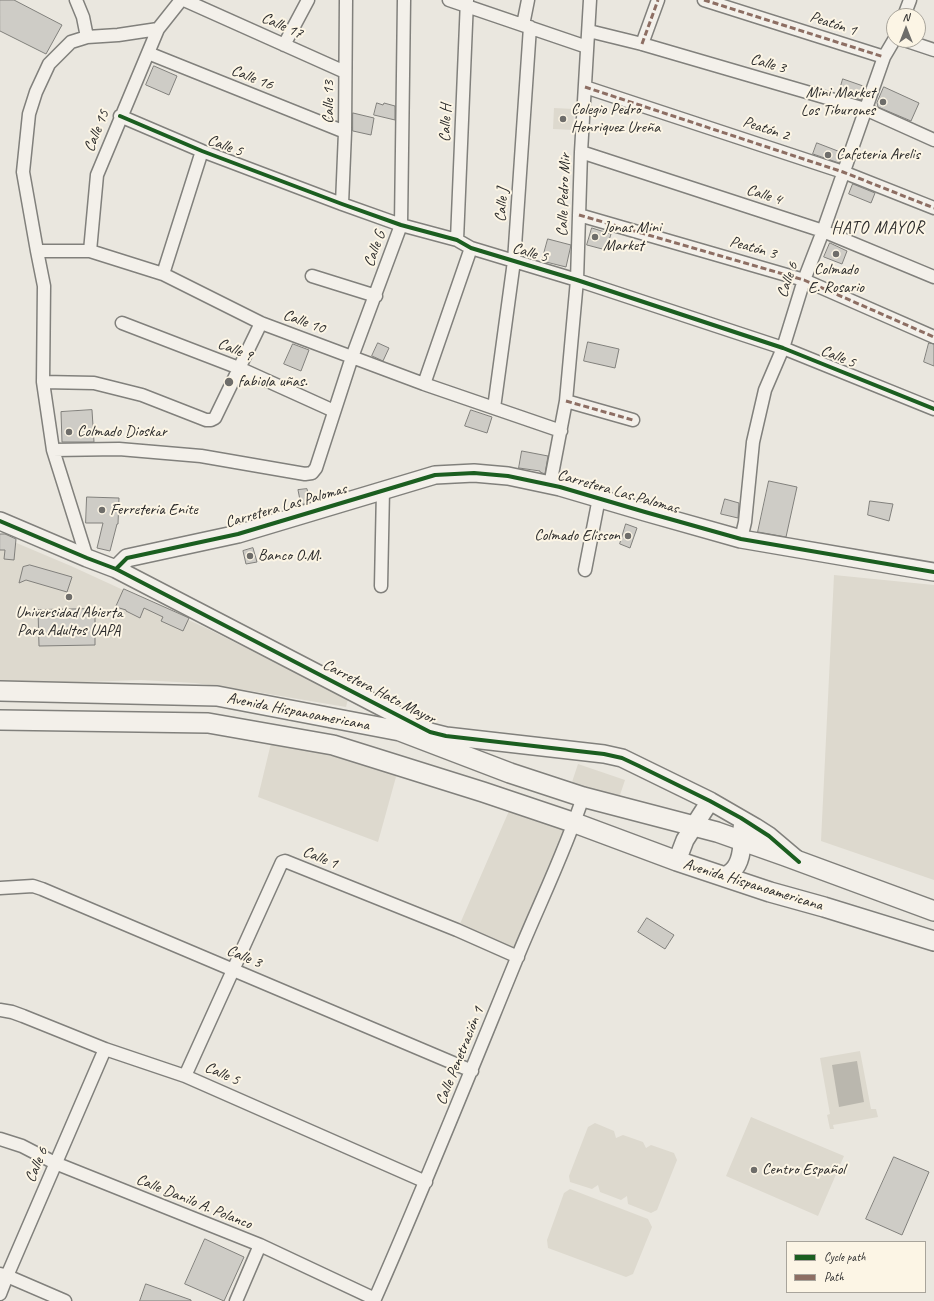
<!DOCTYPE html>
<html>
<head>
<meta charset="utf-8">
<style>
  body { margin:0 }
  #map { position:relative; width:934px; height:1301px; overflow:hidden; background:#eae7df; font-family:Caveat,sans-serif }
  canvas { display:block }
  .legend { position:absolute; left:786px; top:1241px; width:140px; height:52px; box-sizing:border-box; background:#fcf5e5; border:1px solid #a8a49b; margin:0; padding:5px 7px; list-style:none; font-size:12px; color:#2b2b2b }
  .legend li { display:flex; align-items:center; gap:8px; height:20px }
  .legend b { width:20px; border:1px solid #a8a49b }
  .north { position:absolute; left:886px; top:8px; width:40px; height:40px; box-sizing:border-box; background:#fcf5e5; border:1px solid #a8a49b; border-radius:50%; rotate:0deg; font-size:11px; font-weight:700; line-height:16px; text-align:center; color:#2b2b2b }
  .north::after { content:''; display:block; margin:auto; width:14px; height:18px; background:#6e6d6a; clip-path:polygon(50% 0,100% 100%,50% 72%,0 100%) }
</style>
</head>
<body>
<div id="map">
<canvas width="934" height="1301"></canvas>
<ul class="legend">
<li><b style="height:5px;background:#1b5e20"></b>Cycle path</li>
<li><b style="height:5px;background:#8d6e63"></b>Path</li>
</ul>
<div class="north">N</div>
</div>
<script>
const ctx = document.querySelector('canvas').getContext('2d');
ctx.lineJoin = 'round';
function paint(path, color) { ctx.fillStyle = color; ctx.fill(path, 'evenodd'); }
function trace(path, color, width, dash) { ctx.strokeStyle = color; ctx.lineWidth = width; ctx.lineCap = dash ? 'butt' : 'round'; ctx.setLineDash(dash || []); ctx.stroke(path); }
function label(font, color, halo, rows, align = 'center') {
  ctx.font = font + ' Caveat,sans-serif'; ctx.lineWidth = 4; ctx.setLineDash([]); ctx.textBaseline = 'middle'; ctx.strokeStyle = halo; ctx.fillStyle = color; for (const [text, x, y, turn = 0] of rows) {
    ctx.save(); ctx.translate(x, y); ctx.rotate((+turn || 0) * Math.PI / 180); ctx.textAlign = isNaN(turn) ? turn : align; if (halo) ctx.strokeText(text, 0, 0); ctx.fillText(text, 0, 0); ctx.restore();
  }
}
const built = new Path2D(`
  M554 108 574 109 573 130 553 129Z
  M0 536 71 566 206 628 348 699 346 707 245 690 195 683 141 680 0 685Z
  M834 575 934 585V880L821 841Z
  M273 735 399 766 378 842 258 797Z
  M578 764 625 780 618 801 571 785Z
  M512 804 569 825 516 949 459 926Z
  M860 1051 871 1109H876L878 1117 833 1125 834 1129H830L827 1115 830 1114 820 1058Z
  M751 1117 844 1156 818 1216 726 1176Z
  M595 1123 614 1131 616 1138 623 1135 643 1142 646 1148 651 1145 674 1153 677 1160 657 1210 651 1213 628 1204 627 1196 621 1200 600 1192 598 1185 592 1189 570 1182 569 1176 588 1127Z
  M570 1189 648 1219 652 1227 633 1274 626 1277 548 1248 547 1240 564 1193Z`);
const water = new Path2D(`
  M857 1061 864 1102 839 1107 832 1065Z`);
const building = new Path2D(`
  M0 0H14L62 25 46 54 0 31Z
  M154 66 177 76 169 95 146 85Z
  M843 79 866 87 861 100 839 93Z
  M884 87 919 103 911 121 878 107 877 103Z
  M377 103 383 105 384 103 395 106V120L374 115Z
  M353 113 374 118 371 135 353 131Z
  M817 143 843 153 839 163 813 154Z
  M853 184 875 193 871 203 849 194Z
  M592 228 611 234 606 250 587 245Z
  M548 239 571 245 566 267 542 261Z
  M830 243 847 251 842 264 824 257Z
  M588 342 619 349 615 368 584 361Z
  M378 343 389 348 383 361 372 356Z
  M929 343 934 344V366L924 362Z
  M293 344 309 350 301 371 284 364Z
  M92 410 94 442H62L61 412Z
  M471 410 492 417 487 433 465 426Z
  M522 451 548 456 545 474 540 472V471L519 468Z
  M769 481 797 487 786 537 758 532Z
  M307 489 310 502 301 505 298 490Z
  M87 497 119 498 118 524H117L110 551 97 548 103 523H86Z
  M725 499 739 503 738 518 721 514Z
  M870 501 893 504 889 521 868 515Z
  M626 524 637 528 630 548 620 544Z
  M0 534H5L16 539 14 560 4 559 5 550H0Z
  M253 548 257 562 246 564 243 551Z
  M30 565 72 577 67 592 26 580 19 583 23 567Z
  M124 589 189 618 183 631 161 621 163 617 144 608 140 618 126 611V610L116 607Z
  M95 609V645L39 646 38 610Z
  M647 918 674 935 665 949 638 932Z
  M894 1157 929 1172 902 1235 866 1219Z
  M205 1239 244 1257 224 1301 185 1284Z
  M146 1284 191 1300V1301H140Z`);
const street = new Path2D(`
  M76 0 83 17 87 37
  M184 0 345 72
  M449 0 587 47
  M704 0 884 57
  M904 16 910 0
  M523 25 528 0
  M589 31 642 44 865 109 934 140
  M904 40 934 50
  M642 44 658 0
  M284 45 308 0
  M148 53 345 132
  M585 87 843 172 934 208
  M120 116 202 151 342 204 401 225 457 240 471 248 577 280 783 348 934 409
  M581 152 823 231 934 277
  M342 204 345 132 346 0
  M579 215 804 280 934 337
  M457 240 467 0
  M37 251H90L163 274 261 323 424 384 561 431
  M90 251 97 175 158 29 181 0
  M163 274 202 151
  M312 276 376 296
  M122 323 239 368 334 411
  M43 382 94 383 142 395 206 420H211L215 418 261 323
  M424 384 471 248
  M566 401 633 420
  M494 408 514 261 530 27
  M53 450 119 449 201 456 305 474 312 473 316 468 352 357 401 225 404 0
  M550 485 566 401 577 280 581 152 590 0
  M741 539 745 522 753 442 765 390 783 348 804 280 823 231 884 57 894 40
  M87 558 53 450 43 382 44 286 37 251 23 172 29 114 36 92 49 64 71 42 87 37 118 35 158 29
  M585 570 599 498
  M381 586 383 490
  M0 888 33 886 42 889 472 1071
  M0 1010 12 1012 23 1016 105 1049 185 1076 426 1182
  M185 1076 282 862 285 861 457 930 518 957
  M0 1139 22 1146 55 1163 260 1245 375 1299
  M0 1274 7 1276 65 1301
  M0 1294 7 1276 105 1049
  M236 1301 260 1245
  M374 1301C424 1188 470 1073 517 958 539 904 565 852 583 797`);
const secondary = new Path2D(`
  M0 521 87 558 116 569 430 732 446 736 604 754 622 758 710 801 755 827 769 836 795 858
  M116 569 127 558 238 534 435 475 474 473 508 476 560 487 645 512 741 539 934 572
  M677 861 685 840 710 801
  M725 877C728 874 732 872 735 868 743 857 742 841 742 828`);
const primary = new Path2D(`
  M0 691 217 696 400 731 510 773 583 797 717 832 785 856 934 911
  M0 720 208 723 333 745 483 792 575 823 677 861 770 892 824 907 934 941`);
const quiet = new Path2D(`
  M704 0 884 57
  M642 44 658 0
  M585 87 843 172 934 208
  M579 215 804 280 934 337
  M566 401 633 420`);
const cycleway = new Path2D(`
  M120 116 202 151 342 204 401 225 457 240 471 248 577 280 783 348 934 409
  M0 521 87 558 116 569 430 732 446 736 604 754 622 758 639 766 710 801 741 818 769 836 799 862
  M116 569 127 558 238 534 435 475 474 473 508 476 560 487 645 512 741 539 934 572`);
const markers = [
  [883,102,4,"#6e6d6a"],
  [563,119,4,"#6e6d6a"],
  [828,155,4,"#6e6d6a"],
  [595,237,4,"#6e6d6a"],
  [836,254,4,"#6e6d6a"],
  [229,382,5,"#6e6d6a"],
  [69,432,4,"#6e6d6a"],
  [102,510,4,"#6e6d6a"],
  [628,536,4,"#6e6d6a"],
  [250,556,4,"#6e6d6a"],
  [69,597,4,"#6e6d6a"],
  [754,1170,4,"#6e6d6a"]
];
const streetNames = [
  ["Peatón 1",833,24,18],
  ["Calle 17",282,26,24],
  ["Calle 3",768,64,16],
  ["Calle 16",252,78,22],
  ["Calle 13",329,102,-90],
  ["Calle H",446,123,-88],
  ["Peatón 2",766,129,18],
  ["Calle 15",97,131,-68],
  ["Calle 5",225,146,21],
  ["Calle Pedro Mir",564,195,-88],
  ["Calle 4",764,195,18],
  ["Calle J",502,205,-86],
  ["Peatón 3",753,248,16],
  ["Calle G",375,249,-70],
  ["Calle 5",530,253,16],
  ["Calle 6",788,280,-71],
  ["Calle 10",304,322,20],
  ["Calle 9",235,350,22],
  ["Calle 5",838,357,22],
  ["Carretera Las Palomas",618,492,16],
  ["Carretera Las Palomas",286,506,-16],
  ["Carretera Hato Mayor",379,692,27],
  ["Avenida Hispanoamericana",298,712,11],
  ["Calle 1",320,858,22],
  ["Avenida Hispanoamericana",753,885,17],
  ["Calle 3",244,957,23],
  ["Calle Penetración 1",460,1056,-68],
  ["Calle 5",222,1074,24],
  ["Calle 6",37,1165,-67],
  ["Calle Danilo A. Polanco",194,1202,22]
];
const poiNames = [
  ["Mini Market",875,93,"right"],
  ["Los Tiburones",875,111,"right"],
  ["Colegio Pedro",571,110],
  ["Henriquez Ureña",571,128],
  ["Cafeteria Arelis",836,155],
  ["Jonas Mini",603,228],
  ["Market",603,246],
  ["Colmado",836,270,"center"],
  ["E. Rosario",836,288,"center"],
  ["fabiola uñas.",238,382],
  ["Colmado Dioskar",77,432],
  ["Ferreteria Enite",110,510],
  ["Colmado Elisson",620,536,"right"],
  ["Banco O.M.",258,556],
  ["Universidad Abierta",69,613,"center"],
  ["Para Adultos UAPA",69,631,"center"],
  ["Centro Español",762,1170]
];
const neighbourhoodNames = [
  ["HATO MAYOR",878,229]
];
paint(built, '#ddd9ce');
paint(water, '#bab7ae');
paint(building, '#ceccc6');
trace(building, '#81807c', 1);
trace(street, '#81807c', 15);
trace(secondary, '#81807c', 20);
trace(primary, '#81807c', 22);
trace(street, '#f3f0ea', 12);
trace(secondary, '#f3f0ea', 17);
trace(primary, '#f3f0ea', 19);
trace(quiet, '#8d6e63', 3, [6, 3]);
trace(cycleway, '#1b5e20', 4);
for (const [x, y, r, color] of markers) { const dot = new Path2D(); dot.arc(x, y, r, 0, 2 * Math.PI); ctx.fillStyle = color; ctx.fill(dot); trace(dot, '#fcf5e5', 1.5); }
label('16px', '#2b2b2b', '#fcf5e5', streetNames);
label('16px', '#2b2b2b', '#fcf5e5', poiNames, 'left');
ctx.letterSpacing = '1px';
label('17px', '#2b2b2b', '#fcf5e5', neighbourhoodNames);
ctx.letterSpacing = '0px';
</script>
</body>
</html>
